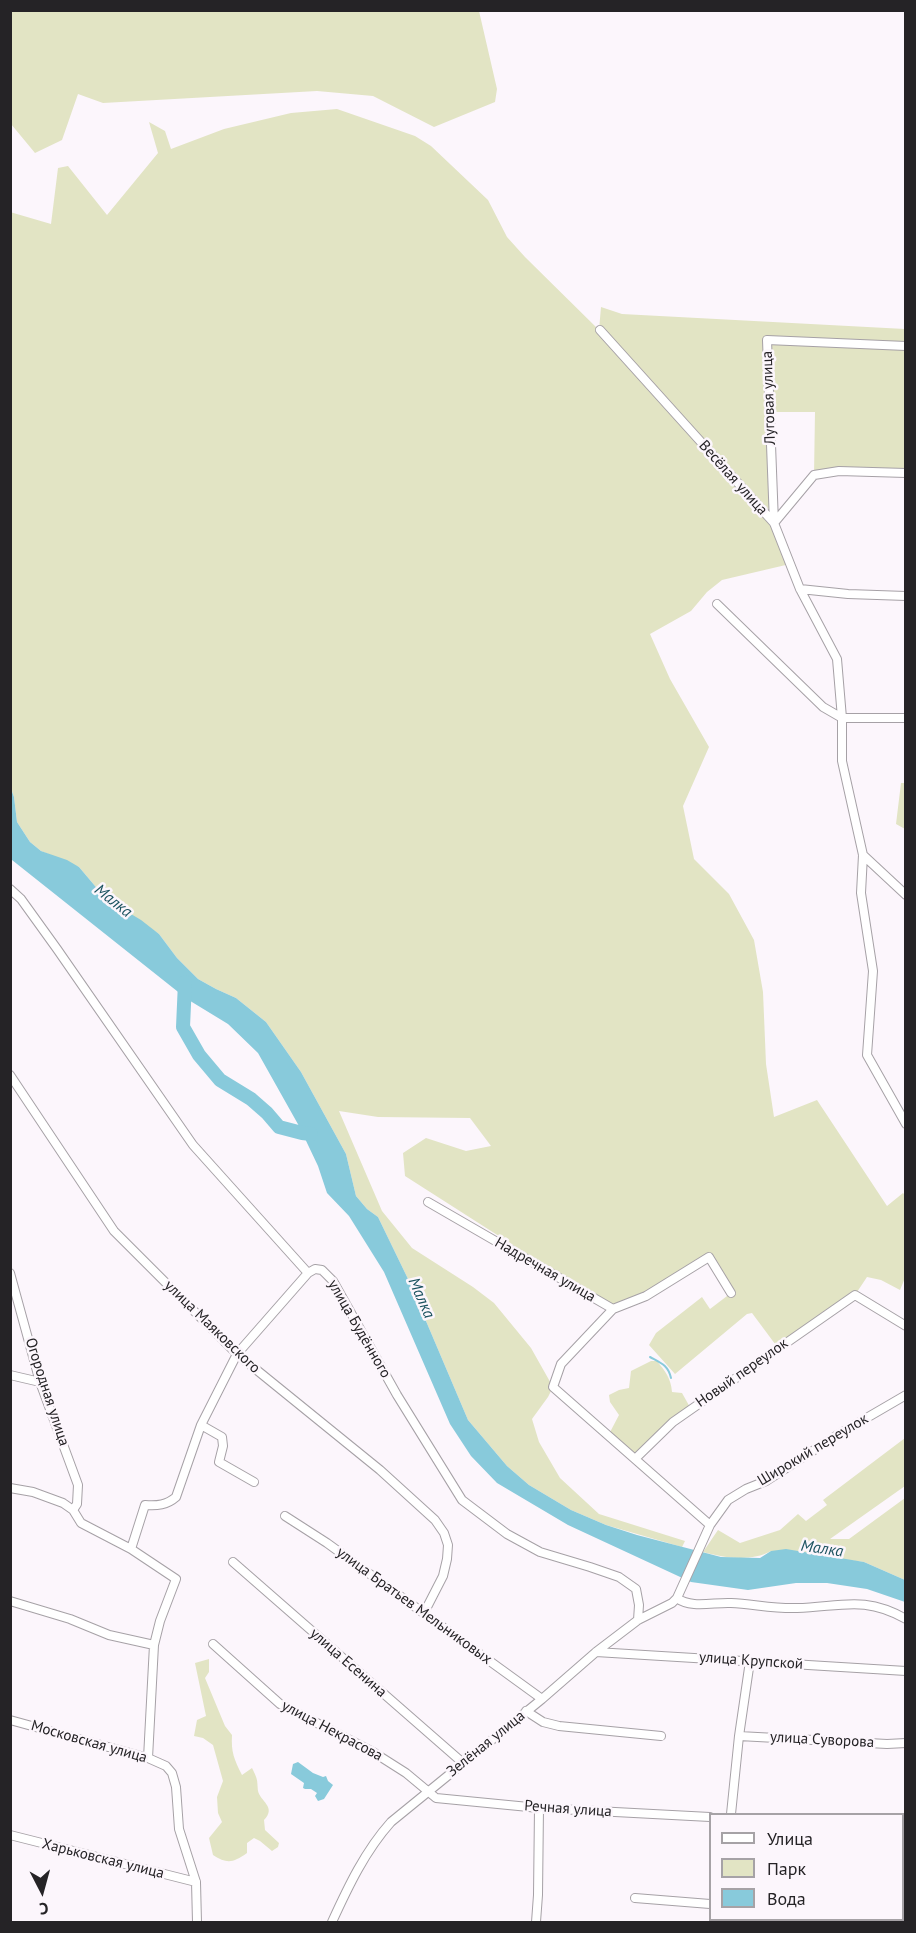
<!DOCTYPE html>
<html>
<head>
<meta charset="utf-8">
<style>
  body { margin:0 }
  #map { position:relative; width:916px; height:1933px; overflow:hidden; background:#fcf6fc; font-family:"PT Sans",sans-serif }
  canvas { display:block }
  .frame { position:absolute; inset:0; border:12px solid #252326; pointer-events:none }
  .legend { position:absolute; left:709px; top:1813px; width:195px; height:108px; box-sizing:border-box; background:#fcf6fc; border:2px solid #a6a2a6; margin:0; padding:8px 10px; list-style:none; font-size:18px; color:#252326 }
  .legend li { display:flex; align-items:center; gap:12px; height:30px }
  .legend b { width:30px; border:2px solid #a6a2a6 }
  .north { position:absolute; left:12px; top:1861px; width:60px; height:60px; -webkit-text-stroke:4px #fcf6fc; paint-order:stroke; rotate:174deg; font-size:16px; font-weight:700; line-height:24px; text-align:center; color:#252326 }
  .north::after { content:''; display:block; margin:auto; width:21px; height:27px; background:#252326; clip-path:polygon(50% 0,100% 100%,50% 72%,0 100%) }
</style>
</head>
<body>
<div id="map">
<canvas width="916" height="1933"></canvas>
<div class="frame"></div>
<ul class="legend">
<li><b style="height:8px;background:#fff"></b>Улица</li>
<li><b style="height:16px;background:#e2e4c4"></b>Парк</li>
<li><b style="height:16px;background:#88cadb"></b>Вода</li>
</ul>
<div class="north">С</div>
</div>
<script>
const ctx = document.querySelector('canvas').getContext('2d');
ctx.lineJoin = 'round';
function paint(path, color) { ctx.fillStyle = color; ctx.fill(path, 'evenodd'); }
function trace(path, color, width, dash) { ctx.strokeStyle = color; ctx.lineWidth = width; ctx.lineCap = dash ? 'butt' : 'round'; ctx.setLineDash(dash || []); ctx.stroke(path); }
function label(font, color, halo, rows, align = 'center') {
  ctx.font = font + ' "PT Sans",sans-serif'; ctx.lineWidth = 5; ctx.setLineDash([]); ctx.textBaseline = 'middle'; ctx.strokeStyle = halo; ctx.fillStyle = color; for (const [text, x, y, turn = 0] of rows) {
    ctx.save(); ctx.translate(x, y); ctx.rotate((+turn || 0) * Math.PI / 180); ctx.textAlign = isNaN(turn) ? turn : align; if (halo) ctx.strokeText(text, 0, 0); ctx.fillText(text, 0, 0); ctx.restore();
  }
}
const green = new Path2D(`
  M10 11H479L497 89 495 102 434 127 373 96 317 91 103 103 78 94 62 140 35 153 11 124Z
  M337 109 415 136 431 146 488 200 507 237 525 257 599 330 601 307 622 314 905 329V473L839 471 814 475 815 412H770L774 523 790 564 722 580 707 592 691 611 650 634 670 679 709 747 683 806 694 859 729 894 754 940 763 992 766 1064 774 1117 817 1100 887 1206 903 1193 905 1195V1278L900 1290 881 1280 867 1277 855 1295 778 1348 752 1313 747 1314 675 1374 649 1345 656 1333 702 1297 710 1309 731 1293 709 1257 646 1296 613 1309 405 1176 403 1153 426 1138 466 1151 491 1146 470 1118 378 1117 339 1111 382 1211 412 1248 473 1287 494 1303 531 1348 553 1387 548 1397 532 1419 539 1442 560 1478 599 1514 685 1541 682 1547 606 1525 571 1510 529 1485 507 1466 468 1420 409 1281 378 1217 367 1209 356 1196 346 1154 301 1072 266 1022 236 998 216 989 198 979 177 958 159 934 106 899 79 867 41 851 30 842 17 822 14 797 10 786V212L51 224 58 168 68 166 107 215 158 153 149 122 165 131 171 149 224 129 291 113Z
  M901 783H905V829L896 824Z
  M651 1361H657C665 1371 671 1378 672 1392L682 1393 691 1409 635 1459 608 1436 619 1415 610 1402 609 1395 619 1390 629 1388 631 1371Z
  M905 1438V1486L830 1539H849L905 1498V1580L864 1562 771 1551C751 1562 725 1558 703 1552L718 1530 740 1543 780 1530 798 1514 806 1521 827 1505 823 1500Z
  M209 1659V1672L205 1678 225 1726 232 1735C231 1752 234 1759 242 1775L252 1768C258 1780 257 1779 258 1791 260 1801 277 1807 264 1820L265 1830 279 1843 278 1847 272 1851 260 1841 254 1838 247 1843V1853C233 1863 227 1864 213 1855L209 1838 222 1822 218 1813 217 1797 223 1781 213 1745 203 1738 194 1736 197 1720 206 1716 195 1663Z`);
const water = new Path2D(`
  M10 786 14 797 17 822 30 842 41 851 67 860 79 867 106 899 141 920 159 934 177 958 198 979 216 989 236 998 266 1022 301 1072 346 1154 356 1196 367 1209 378 1217 409 1281 468 1420 507 1466 529 1485 571 1510 606 1525 637 1535 721 1557 760 1558 771 1551 786 1549 864 1562 905 1580V1602L867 1589 827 1583H796L748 1590 691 1582 568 1525 497 1483 471 1456 450 1424 384 1272 349 1216 327 1193 318 1166 299 1126 258 1053 228 1024 187 999 12 860 10 858Z
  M298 1762 313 1773 323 1777 326 1776 328 1781 333 1785 324 1799 318 1801 315 1796 317 1793 311 1789H305L303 1788 304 1783 291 1774 293 1764Z`);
const stream = new Path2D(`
  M650 1357C661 1363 668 1365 671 1378`);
const river = new Path2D(`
  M185 982 183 1027 199 1055 220 1080 251 1099 267 1113 279 1127 302 1133 311 1134`);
const minor = new Path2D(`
  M600 330 774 523 800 589 837 659 842 718H906
  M774 523 767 340 906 346
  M774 523 814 475 839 471 906 473
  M800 589 848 594 906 596
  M717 604 823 707 842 718V761L863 855 861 893 873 971 867 1055 906 1124
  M863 855 906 895
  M10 889 21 899 57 949 193 1145 308 1273 315 1269 322 1270 333 1281 397 1395 462 1500 507 1534 540 1552 590 1567 619 1577 636 1589 639 1605 638 1620
  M10 1075 114 1231 237 1354 380 1470 435 1520 444 1533 448 1545 447 1559 443 1576 424 1613
  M428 1202 613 1309 561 1364 553 1387 710 1525
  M10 1273 40 1382 78 1485 77 1504 73 1510
  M613 1309 646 1296 709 1257 731 1293
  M10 1375 40 1382
  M201 1425 222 1437 223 1446 219 1462 254 1482
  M635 1459 673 1422 855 1295 906 1326
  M10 1488 33 1492 63 1503 73 1510 81 1523 131 1549
  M285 1516 327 1543 542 1699
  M233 1562 463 1763
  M677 1598C691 1609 714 1602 731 1603 753 1604 775 1609 797 1608 840 1607 864 1595 906 1619
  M10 1601 70 1619 109 1635 154 1645
  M213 1644 280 1704 373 1752 406 1773 436 1798 539 1808 710 1817
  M596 1652 906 1671
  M526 1711 543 1722 559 1726 661 1736
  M10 1720 148 1758 166 1766 172 1773 176 1787 179 1829 196 1882 197 1922
  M739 1736 887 1744 906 1743
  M148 1758 154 1645 160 1621 176 1579 131 1549 145 1505C157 1506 167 1505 176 1497L201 1425 237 1354 308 1273
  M731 1814 739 1736 750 1661
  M902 1834H906
  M10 1835 196 1882
  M635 1898 710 1904
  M874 1920 905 1922
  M332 1922C348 1887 365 1851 391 1822L542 1699 596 1652 638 1620 672 1603 677 1598 710 1525 728 1500 746 1489 766 1481 839 1434 906 1395
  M536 1922 538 1895 539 1808
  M727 1922V1920`);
const streetNames = [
  ["Луговая улица",769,398,-92],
  ["Весёлая улица",733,478,48],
  ["Надречная улица",545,1270,30],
  ["улица Маяковского",212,1327,44],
  ["улица Будённого",359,1329,60],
  ["Новый переулок",742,1373,-35],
  ["Огородная улица",47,1392,72],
  ["Широкий переулок",813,1450,-31],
  ["улица Братьев Мельниковых",414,1606,36],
  ["улица Крупской",751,1661,4],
  ["улица Есенина",348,1663,41],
  ["улица Некрасова",332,1731,28],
  ["улица Суворова",822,1740,3],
  ["Московская улица",89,1742,16],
  ["Зелёная улица",486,1744,-39],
  ["Речная улица",568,1809,4],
  ["Харьковская улица",103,1859,14]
];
const waterNames = [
  ["Малка",113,901,38],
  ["Малка",421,1298,66],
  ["Малка",822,1549,8]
];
paint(green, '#e2e4c4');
paint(water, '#88cadb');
trace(stream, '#88cadb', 2);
trace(river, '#88cadb', 14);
trace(minor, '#a6a1a6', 10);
trace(minor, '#fff', 8);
label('15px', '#252326', '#fcf6fc', streetNames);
label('italic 16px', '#1b525f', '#fcf6fc', waterNames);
</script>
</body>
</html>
